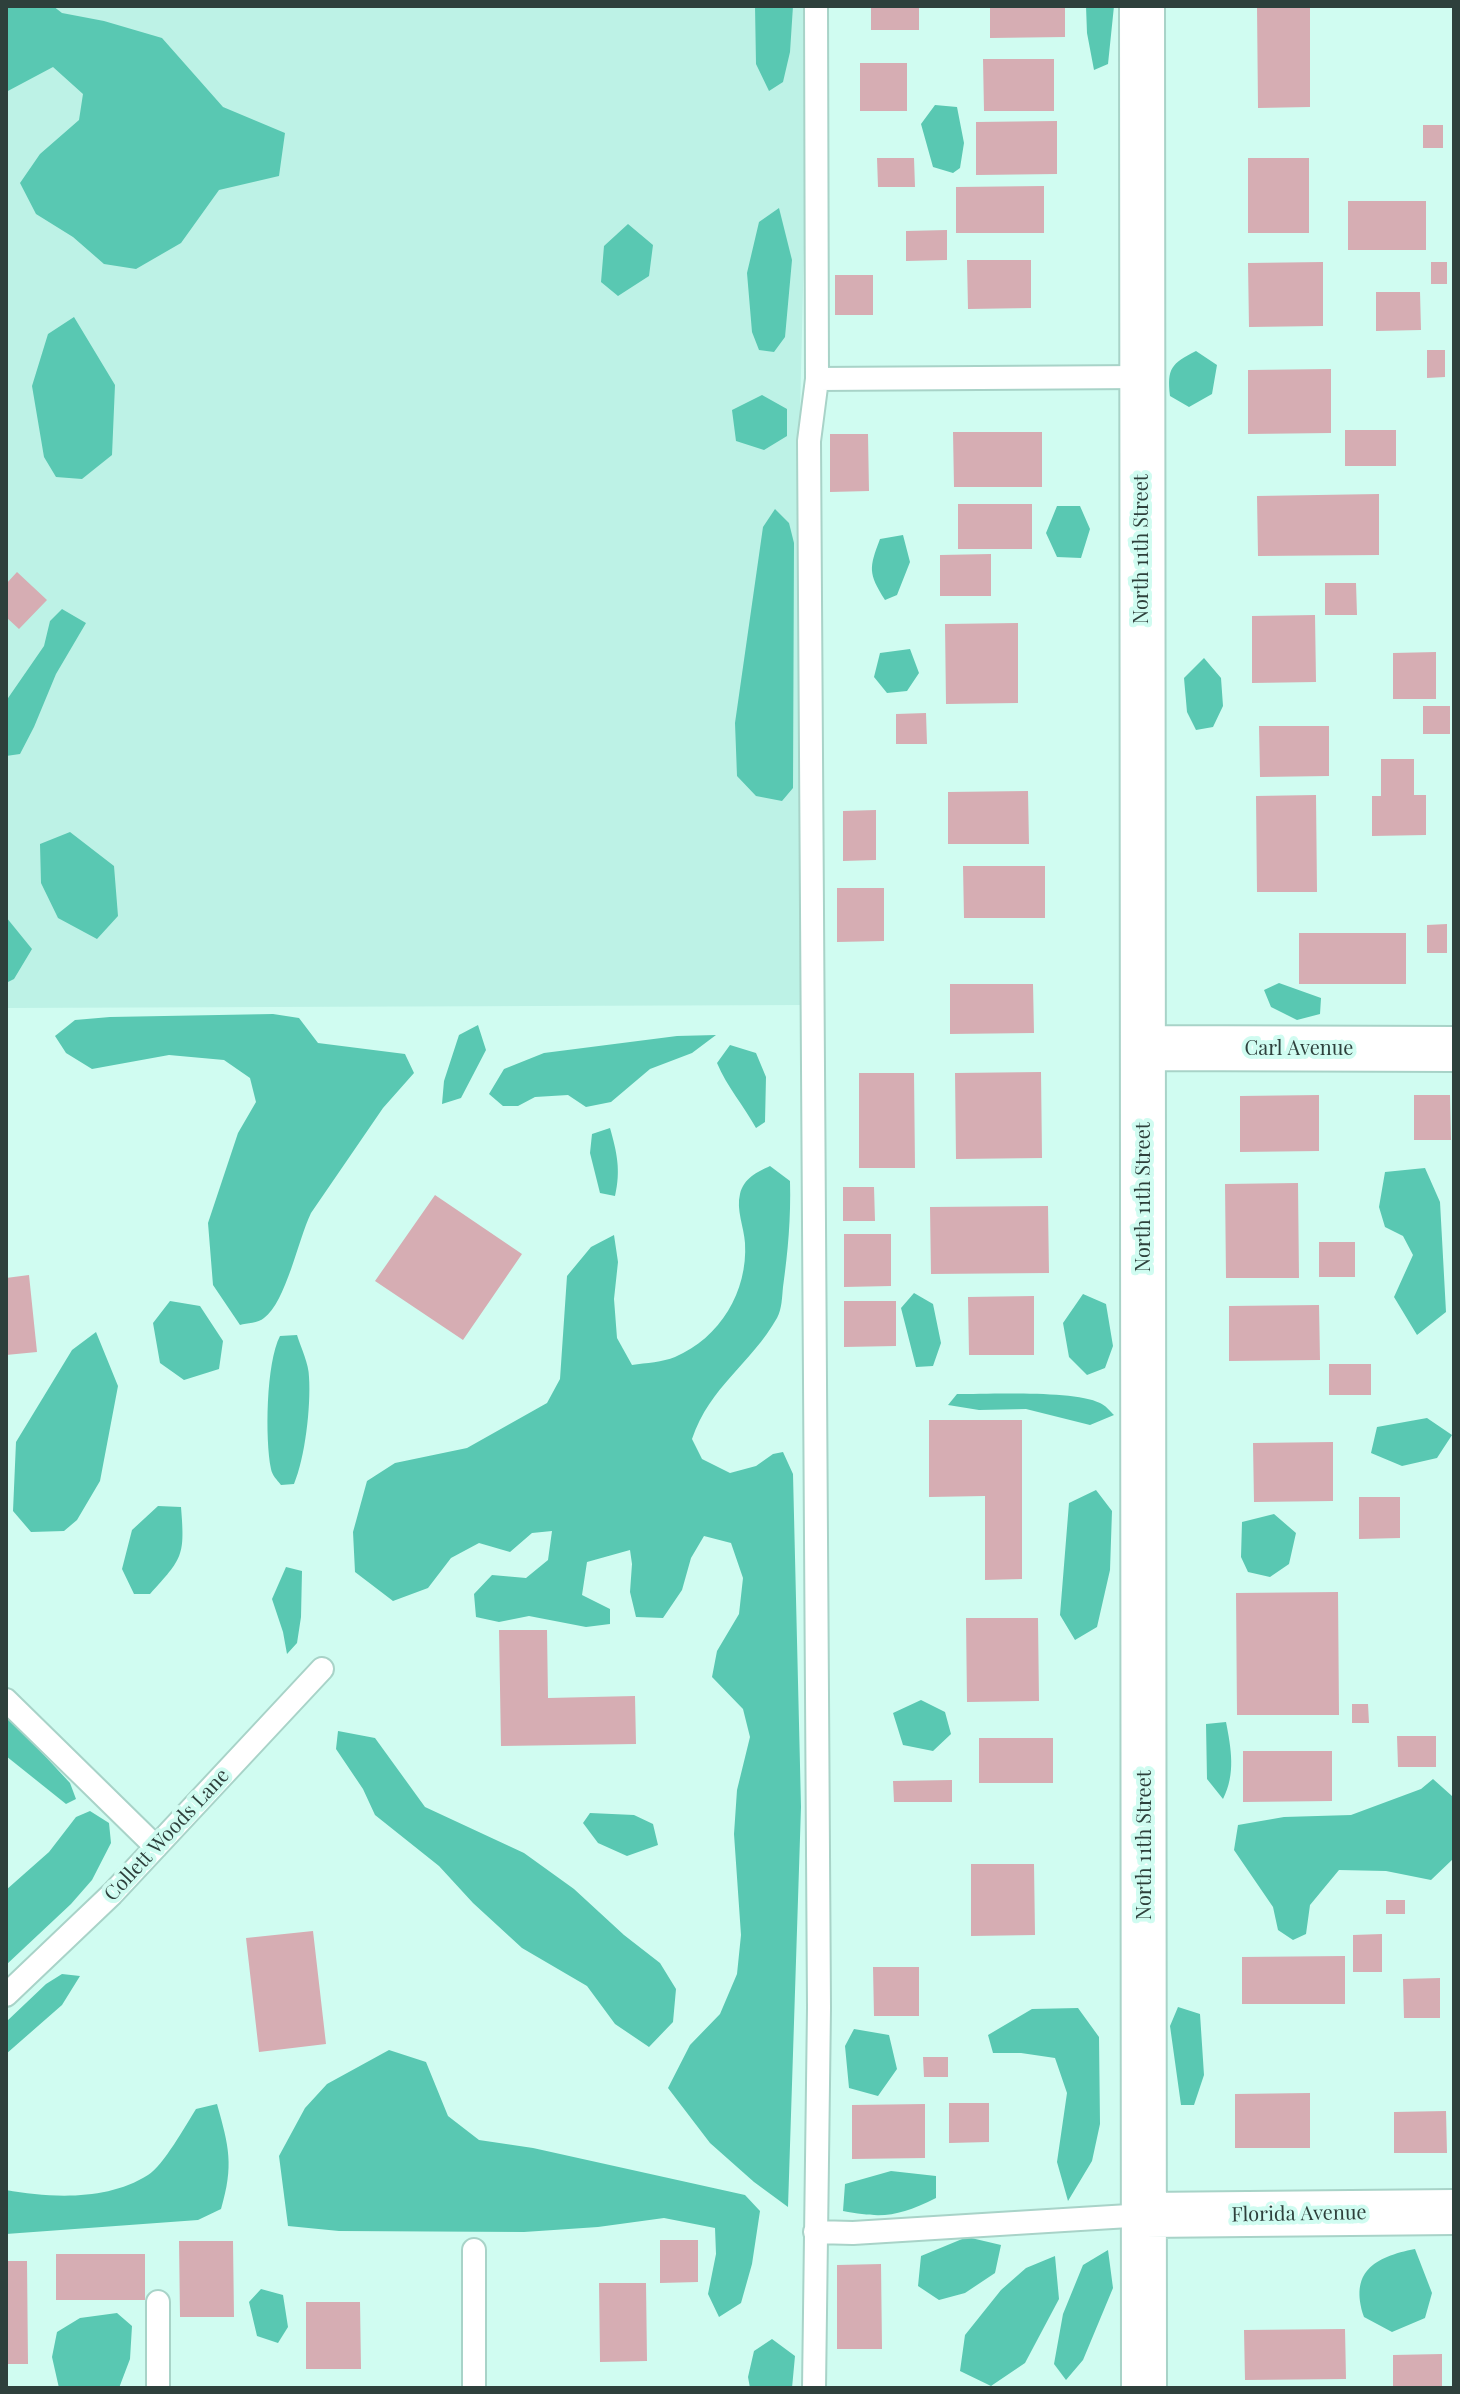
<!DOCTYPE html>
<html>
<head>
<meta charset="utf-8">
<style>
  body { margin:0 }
  #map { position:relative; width:1460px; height:2394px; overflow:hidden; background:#d0fcf1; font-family:"Playfair Display",serif }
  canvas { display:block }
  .frame { position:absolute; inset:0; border:8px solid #2e403c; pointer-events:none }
</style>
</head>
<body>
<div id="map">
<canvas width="1460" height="2394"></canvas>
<div class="frame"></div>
</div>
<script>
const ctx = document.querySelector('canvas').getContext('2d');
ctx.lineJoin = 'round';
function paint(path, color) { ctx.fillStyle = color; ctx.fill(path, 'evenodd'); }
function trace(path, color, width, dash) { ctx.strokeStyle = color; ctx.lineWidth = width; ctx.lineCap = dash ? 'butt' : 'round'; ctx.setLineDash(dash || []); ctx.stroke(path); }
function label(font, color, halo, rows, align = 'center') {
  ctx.font = font + ' "Playfair Display",serif'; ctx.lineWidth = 8; ctx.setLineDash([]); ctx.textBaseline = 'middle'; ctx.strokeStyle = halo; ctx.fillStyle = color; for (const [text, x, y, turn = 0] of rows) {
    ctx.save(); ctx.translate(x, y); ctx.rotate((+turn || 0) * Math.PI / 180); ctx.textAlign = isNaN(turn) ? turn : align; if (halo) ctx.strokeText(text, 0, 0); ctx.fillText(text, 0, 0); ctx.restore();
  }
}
const built = new Path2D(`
  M6 6H804V248L799 455 805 1005 6 1008Z`);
const forest = new Path2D(`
  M6 6H53L62 13 104 21 162 38 223 107 285 133 279 176 219 190 181 243 136 269 104 264 73 237 36 214 20 183 40 154 79 120 83 94 53 67 6 92Z
  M755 6H793L790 52 783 82 769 91 756 64Z
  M1086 6H1114L1108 64 1094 70 1087 33Z
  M935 105 957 107 964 143 960 168 953 173 933 167 921 124Z
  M779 208 792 260 785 337 774 352 759 350 752 332 747 273 759 222Z
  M628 224 653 245 649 276 618 296 601 282 604 246Z
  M74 317 115 385 112 455 82 479 56 477 44 457 32 386 48 334Z
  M1196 351 1217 365 1212 394 1189 407 1170 396C1167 368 1171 364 1196 351Z
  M762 395 787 409V436L764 450 736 441 732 410Z
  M1057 506H1080L1090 529 1081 558 1057 557 1046 533Z
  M775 509 789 523 794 543 793 788 782 801 756 796 737 776 735 723 763 527Z
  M903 535 910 562 897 595 885 600C868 573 869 568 880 539Z
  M62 609 86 623 56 674 34 727 20 754 6 756V701L44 646 50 621Z
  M910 649 919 673 907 691 887 693 874 677 880 653Z
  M1204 658 1221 678 1223 706 1213 727 1196 730 1187 712 1184 678Z
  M70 832 114 866 118 916 97 939 58 918 41 883 40 844Z
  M6 917 32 949 14 979 6 983Z
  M1279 983 1321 998 1320 1014 1297 1020 1271 1007 1264 990Z
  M273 1014 299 1018 318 1043 405 1054 414 1073 383 1108 311 1213C298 1240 286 1302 264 1318 258 1323 247 1323 240 1325L213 1285 208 1223 238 1133 256 1102 250 1078 224 1060 169 1055 92 1069 66 1053 55 1036 75 1020 110 1017Z
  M478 1025 486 1050 461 1098 442 1104 444 1081 459 1035Z
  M716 1035 692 1053 650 1069 611 1102 586 1107 568 1095 535 1097 518 1106H503L489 1094 504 1069 544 1053 677 1036Z
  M730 1045 756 1053 766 1077 765 1122 756 1128C744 1106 727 1087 717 1063Z
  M610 1128C617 1153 621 1170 615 1196L600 1193 590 1153 592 1134Z
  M770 1166 790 1181C791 1218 788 1251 783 1287 782 1297 782 1309 777 1318 751 1364 710 1386 692 1439L702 1459 730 1473 756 1466 773 1454 783 1452 793 1474 801 1807 788 2207 754 2182 710 2143 668 2088 690 2045 720 2014 737 1974 741 1935 734 1834 737 1790 750 1737 743 1709 712 1677 717 1651 739 1614 743 1578 731 1543 704 1536 691 1558 682 1590 663 1618 636 1617 630 1592 632 1564 630 1550 587 1562 582 1595 610 1609V1624L586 1627 529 1616 499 1622 476 1617 474 1594 492 1575 526 1578 548 1560 552 1531 532 1533 510 1552 479 1543 451 1558 428 1588 393 1601 355 1572 353 1532 367 1481 395 1463 467 1448 547 1403 560 1379 567 1276 591 1247 614 1235 618 1262 614 1299 617 1338 632 1365C646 1363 663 1362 675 1357 720 1338 748 1291 745 1243 744 1227 736 1210 740 1194 744 1178 757 1172 770 1166Z
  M1425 1168 1440 1202 1446 1312 1417 1335 1394 1297 1413 1255 1403 1236 1385 1227 1379 1207 1385 1172Z
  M914 1293 933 1304 941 1343 933 1366 916 1367 901 1308Z
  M1083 1294 1106 1304 1113 1346 1105 1368 1087 1375 1069 1357 1063 1323Z
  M170 1301 200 1306 223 1341 219 1369 184 1380 160 1363 153 1323Z
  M96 1332 118 1386 100 1481 77 1520 64 1531 31 1532 13 1511 16 1442 72 1350Z
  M297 1335C301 1348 309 1364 309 1377 311 1407 305 1458 294 1484L281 1485C277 1480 272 1475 271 1469 265 1439 266 1363 280 1336Z
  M957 1394C988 1394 1075 1390 1100 1403 1105 1405 1110 1411 1114 1415L1090 1425 1026 1409 979 1410 948 1405Z
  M1427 1418 1452 1435 1437 1458 1402 1466 1371 1453 1377 1427Z
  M1096 1490 1112 1511 1110 1570 1097 1627 1075 1640 1060 1615 1069 1503Z
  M158 1506 181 1507C185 1556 183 1558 150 1594H134L122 1569 132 1530Z
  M1274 1514 1296 1533 1289 1564 1270 1577 1248 1572 1241 1557 1242 1522Z
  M286 1567 302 1571 301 1617 297 1643 287 1654 283 1632 272 1599Z
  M921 1700 945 1712 951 1734 933 1751 903 1745 893 1713Z
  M6 1714 70 1783 76 1799 66 1804 6 1756Z
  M1226 1722C1231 1748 1236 1774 1223 1799L1207 1779 1206 1724Z
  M338 1731 375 1738 425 1807 524 1853 574 1889 624 1935 660 1963 676 1989 673 2022 649 2047 615 2024 587 1986 522 1948 473 1903 439 1866 375 1815 363 1789 336 1749Z
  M1433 1779 1452 1796 1453 1859 1431 1880 1386 1871 1339 1870 1310 1905 1306 1934 1293 1940 1278 1930 1273 1907 1234 1850 1238 1825 1284 1817 1351 1815 1421 1789Z
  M90 1811 109 1823 111 1843 92 1880 71 1904 6 1965V1890L49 1852 76 1817Z
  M590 1813 634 1815 653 1824 658 1845 627 1856 598 1843 583 1823Z
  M62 1974 80 1976 62 2005 6 2054V2022L46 1984Z
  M1178 2007 1200 2014 1204 2075 1194 2105H1181L1170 2026Z
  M1078 2008 1099 2037 1100 2124 1092 2161 1068 2201 1057 2162 1067 2093 1055 2058 1021 2053H993L988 2035 1032 2009Z
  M854 2029 889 2035 897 2069 878 2096 849 2088 845 2046Z
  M389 2050 426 2062 448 2116 479 2140 533 2148 745 2195 760 2211 752 2264 741 2303 719 2317 708 2294 716 2254 715 2228 664 2218 598 2227 524 2232 339 2231 288 2226 279 2156 305 2108 327 2084Z
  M217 2104C229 2147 234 2165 221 2209L198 2220 6 2234V2190C51 2198 107 2201 148 2175 163 2166 186 2125 196 2109Z
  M891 2171 936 2176V2198C899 2216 884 2219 843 2211L845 2184Z
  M967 2237 1001 2245 995 2273 965 2293 939 2300 918 2286 921 2256Z
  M1415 2249 1432 2293 1425 2318 1392 2332 1364 2317C1349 2272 1374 2257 1415 2249Z
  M1108 2250 1113 2288 1083 2360 1066 2380 1054 2364 1063 2314 1083 2265Z
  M1055 2256 1059 2299 1025 2363 991 2386 960 2371 965 2335 1001 2290 1026 2268Z
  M261 2289 283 2295 288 2327 278 2343 257 2336 249 2302Z
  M117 2313 132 2326 130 2359 119 2388H59L52 2357 57 2332 80 2318Z
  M772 2339 795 2356 792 2388H750L748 2377 754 2351Z`);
const building = new Path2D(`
  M871 6H919V30H871Z
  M990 6H1065V37L990 38Z
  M1257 6H1310V107L1258 108Z
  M983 59H1054V111H984Z
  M860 63H907V111H860Z
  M1057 121V174L976 175V122Z
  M1423 125H1443V148H1423Z
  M877 158H914L915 187H878Z
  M1248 158H1309V233H1248Z
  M1044 186V233H956V187Z
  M1348 201H1426V250H1348Z
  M947 230V260L906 261V231Z
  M967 260H1031V308L968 309Z
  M1323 262V326L1249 327 1248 263Z
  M1431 262H1447V284H1431Z
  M835 275H873V315H835Z
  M1376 292H1420L1421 330 1376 331Z
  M1427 350H1445V377L1427 378Z
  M1331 369V433L1248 434V370Z
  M1345 430H1396V466H1345Z
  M953 432H1042V487H954Z
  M830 434H868L869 491 830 492Z
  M1379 494V555L1258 556 1257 496Z
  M958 504H1032V549H958Z
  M991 554V596H940V555Z
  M17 572 47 600 19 629 6 617V584Z
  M1325 583H1356L1357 615H1325Z
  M1315 615 1316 682 1252 683V616Z
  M1018 623V703L946 704 945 624Z
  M1436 652V699H1393V653Z
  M1423 706H1450V734H1423Z
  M926 713 927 744H896V714Z
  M1259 726H1329V776L1260 777Z
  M1381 759H1414V795H1426V835L1372 836V796H1381Z
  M1028 791 1029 844H948V792Z
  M1316 795 1317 892H1257L1256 796Z
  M876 810V860L843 861V811Z
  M963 866H1045V918H964Z
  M837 888H884V941L837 942Z
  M1447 924V953H1427V925Z
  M1299 933H1406V984H1299Z
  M950 984H1033L1034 1033 950 1034Z
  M1041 1072 1042 1158 956 1159 955 1073Z
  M859 1073H914L915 1168H859Z
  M1319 1095V1151L1240 1152V1096Z
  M1414 1095H1450L1451 1140H1414Z
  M1298 1183 1299 1278H1226L1225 1184Z
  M843 1187H874L875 1221H843Z
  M435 1195 522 1254 463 1340 375 1281Z
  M1048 1206 1049 1273 931 1274 930 1207Z
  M844 1234H891V1286L844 1287Z
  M1319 1242H1355V1277H1319Z
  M29 1275 37 1352 6 1355V1278Z
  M1034 1296V1355H969L968 1297Z
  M844 1301H896V1346L844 1347Z
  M1319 1305 1320 1360 1229 1361V1306Z
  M1329 1364H1371V1395H1329Z
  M929 1420H1022V1579L985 1580V1496L929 1497Z
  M1333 1442V1501L1254 1502 1253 1443Z
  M1359 1497H1400V1538L1359 1539Z
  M1338 1592 1339 1715H1237L1236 1593Z
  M966 1618H1038L1039 1701 967 1702Z
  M499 1630H547L548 1698 635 1696 636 1744 501 1746Z
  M1352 1704H1368L1369 1723H1352Z
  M1397 1736H1436V1767H1398Z
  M979 1738H1053V1783H979Z
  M1243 1751H1332V1801L1243 1802Z
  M952 1780V1802H894L893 1781Z
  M971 1864H1034L1035 1935 971 1936Z
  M1386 1900H1405V1914H1386Z
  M313 1931 326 2044 259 2052 246 1938Z
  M1382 1934V1972H1353V1935Z
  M1345 1956V2004H1242V1957Z
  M873 1967H919V2016H874Z
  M1440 1978V2018H1404L1403 1979Z
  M923 2057H948V2077H924Z
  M1310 2093V2148H1235V2094Z
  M949 2103H989V2142L949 2143Z
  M925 2104V2158L852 2159V2105Z
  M1446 2111 1447 2153H1394V2112Z
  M660 2240H698V2282L660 2283Z
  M179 2241H233L234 2317H180Z
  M56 2254H145V2300H56Z
  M6 2261H27L28 2364H6Z
  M881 2264 882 2349H837V2265Z
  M599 2283H646L647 2361 600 2362Z
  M306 2302H360L361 2369H306Z
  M1345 2329 1346 2379 1245 2380 1244 2330Z
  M1442 2354V2388H1393V2355Z`);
const lane = new Path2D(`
  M817 379 1141 377
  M6 1700 156 1847
  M6 1995 112 1894 322 1669
  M815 2232 853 2233 1145 2215
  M158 2302V2388
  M474 2388V2250
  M814 2388 819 2008 809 441 817 379 816 6`);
const street = new Path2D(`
  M1142 6 1144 2388
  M1144 1048 1454 1049
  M1145 2215 1454 2212`);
const streetNames = [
  ["North 11th Street",1142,549,-90],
  ["Carl Avenue",1299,1049],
  ["North 11th Street",1144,1197,-90],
  ["Collett Woods Lane",167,1835,-47],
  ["North 11th Street",1145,1845,-90],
  ["Florida Avenue",1299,2214,-1]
];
paint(built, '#bdf2e6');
paint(forest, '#59c8b2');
paint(building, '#d6adb3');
trace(lane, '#a8d3c8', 26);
trace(street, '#a8d3c8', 48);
trace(lane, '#fff', 22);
trace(street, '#fff', 44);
label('20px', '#2e403c', '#d0fcf1', streetNames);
</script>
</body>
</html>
